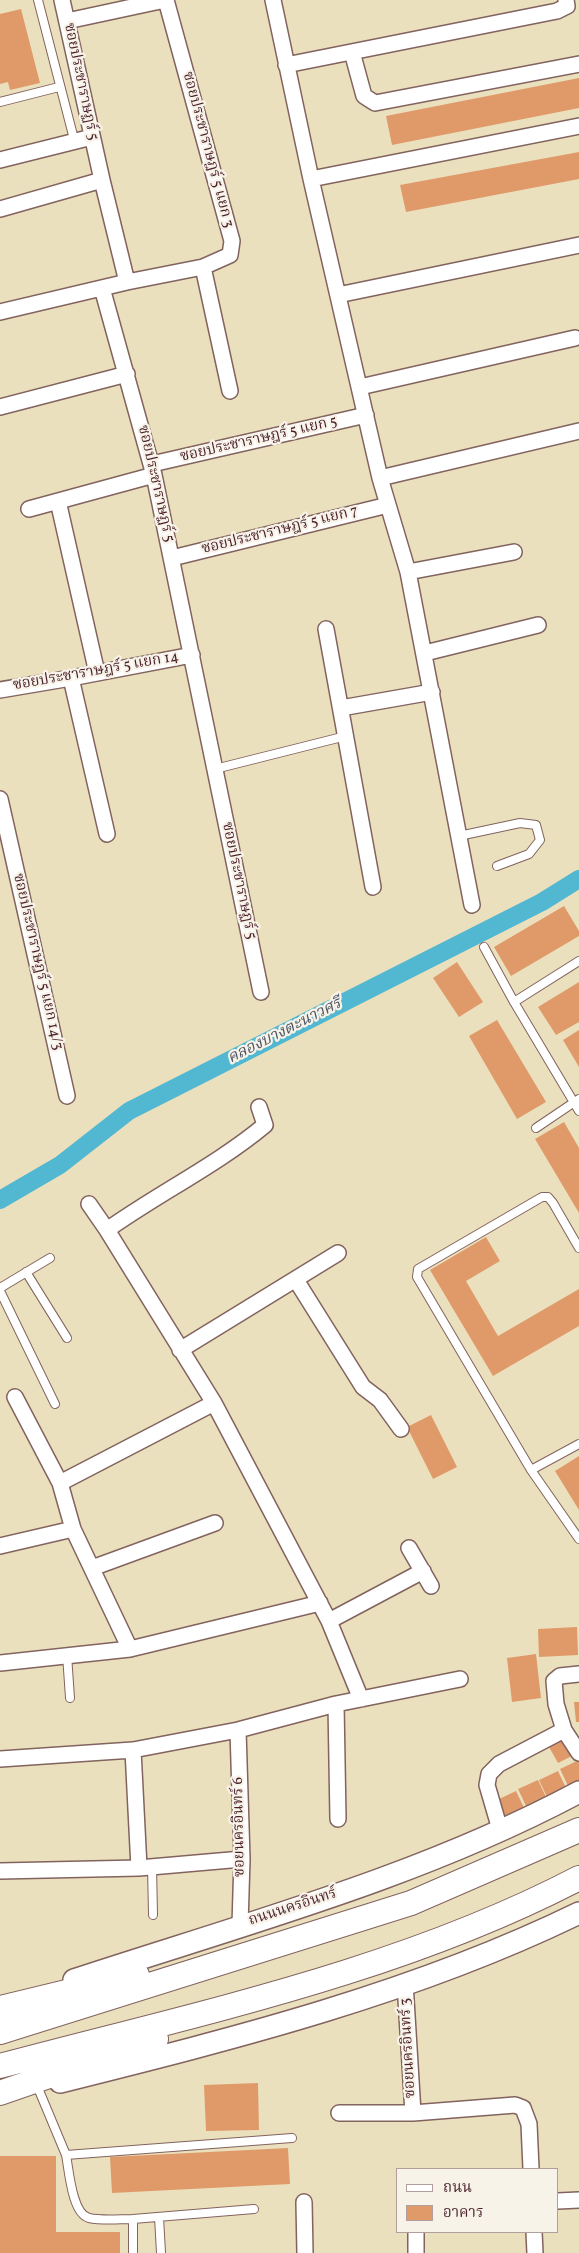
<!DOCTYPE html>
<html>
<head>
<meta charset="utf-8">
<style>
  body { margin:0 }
  #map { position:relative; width:579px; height:2253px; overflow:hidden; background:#ebe0be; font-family:Vollkorn,"Noto Serif Thai",serif }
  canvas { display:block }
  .legend { position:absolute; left:396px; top:2168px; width:162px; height:65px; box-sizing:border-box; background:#f7f3e8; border:1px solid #b29e9c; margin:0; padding:6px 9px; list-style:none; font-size:15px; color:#4a1f2b }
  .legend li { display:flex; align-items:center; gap:10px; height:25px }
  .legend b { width:25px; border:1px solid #b29e9c }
</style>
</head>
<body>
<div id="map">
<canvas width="579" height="2253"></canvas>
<ul class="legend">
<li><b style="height:6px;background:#fff"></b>ถนน</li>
<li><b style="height:14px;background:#e09a6a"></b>อาคาร</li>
</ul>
</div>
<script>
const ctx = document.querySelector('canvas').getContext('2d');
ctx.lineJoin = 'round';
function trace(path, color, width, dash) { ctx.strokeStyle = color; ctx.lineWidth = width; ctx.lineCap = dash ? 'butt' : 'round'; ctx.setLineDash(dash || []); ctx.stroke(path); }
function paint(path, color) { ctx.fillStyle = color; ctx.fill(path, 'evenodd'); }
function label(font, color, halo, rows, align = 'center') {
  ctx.font = font + ' Vollkorn,"Noto Serif Thai",serif'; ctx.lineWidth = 4.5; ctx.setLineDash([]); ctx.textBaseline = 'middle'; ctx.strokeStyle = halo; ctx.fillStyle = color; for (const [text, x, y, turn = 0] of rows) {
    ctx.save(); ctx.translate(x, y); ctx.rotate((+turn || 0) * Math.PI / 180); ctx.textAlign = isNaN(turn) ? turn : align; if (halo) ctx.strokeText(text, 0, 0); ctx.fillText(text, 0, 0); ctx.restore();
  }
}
const canal = new Path2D(`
  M0 1200 60 1165 129 1111 542 902 579 879`);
const building = new Path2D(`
  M21 9 40 83 10 90 8 82 0 84V14Z
  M579 78V108L392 145 386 116Z
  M579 152V179L406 212 400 185Z
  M564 906 579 931V936L511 976 494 947Z
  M457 962 483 1002 459 1017 433 978Z
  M579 982V1022L556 1035 538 1007Z
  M497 1020 546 1102 517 1119 469 1036Z
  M579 1030V1067L563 1040Z
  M564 1122 579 1148V1213L535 1139Z
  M486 1237 500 1261 466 1281 498 1336 579 1289V1326L493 1376 430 1270Z
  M431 1415 457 1467 433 1479 407 1427Z
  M579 1456V1510L555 1471Z
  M577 1627 578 1655 539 1657 538 1629Z
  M536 1654 541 1698 512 1702 507 1658Z
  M574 1702H579V1722H576Z
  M567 1737 576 1754 558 1763 549 1747Z
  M579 1760V1783L569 1788 560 1769Z
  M558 1771 567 1790 548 1799 539 1780Z
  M538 1780 547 1799 527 1808 518 1789Z
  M516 1791 525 1810 506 1819 497 1800Z
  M258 2083 259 2130 206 2131 204 2085Z
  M288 2148 290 2184 112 2193 110 2157Z
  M0 2156H56V2232H120V2253H0Z`);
const lane = new Path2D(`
  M38 0 75 143
  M0 102 59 87
  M215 769 346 736
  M459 836 520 823 536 825 540 840 529 854 497 866
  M484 947 514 1002 579 1111
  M514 1002 579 961
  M536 1128 579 1099
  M579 1248 553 1203 548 1197H542L418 1269 417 1277 531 1470 579 1539
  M26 1272 67 1338
  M0 1288 50 1258
  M0 1291 55 1404
  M531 1470 579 1444
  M67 1655 70 1698
  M152 1866 153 1915
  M38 2088 66 2155
  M159 2217 161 2253
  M133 2219 254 2209
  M133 2253V2219C119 2219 103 2221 89 2218 72 2214 69 2170 66 2155L292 2138`);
const street = new Path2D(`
  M273 0 311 179 380 478 408 572 472 905
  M67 21 165 0
  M352 52 364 96 375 103 579 64
  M286 65 557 11 567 6 566 0
  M0 160 92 137
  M311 179 579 126
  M0 209 102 180
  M203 267 230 391
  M127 282 203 267 230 255 232 241 166 0
  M102 288 154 475 261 992
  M338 295 579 245
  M0 312 127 282 102 180 62 0
  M360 387 575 338
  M0 407 127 374
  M152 464 366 415
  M380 478 579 431
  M58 501 97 673
  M29 509 154 475
  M172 558 388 505
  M408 572 514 552
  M326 629 373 887
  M425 653 538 625
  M71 678 107 834
  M0 690 71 678 192 655
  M341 708 432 692
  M0 799 67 1096
  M259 1107 265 1125C217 1165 159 1193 107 1230L214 1403 329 1621 361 1699
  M89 1204 107 1230
  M296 1280 363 1387 380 1400 401 1429
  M180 1350 338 1253
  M15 1397 60 1483
  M0 1546 73 1529
  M409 1548 431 1586
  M92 1568 215 1523
  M329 1621 423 1571
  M130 1649 73 1529 60 1483 214 1403
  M0 1663 130 1649 320 1603
  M336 1704 338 1819
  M238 1730 242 1859 240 1925
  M564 1730 556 1704 554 1681 560 1676 579 1674
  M133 1750 139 1868
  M0 1759 133 1750 238 1730 336 1704 460 1679
  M501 1833 487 1785 489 1774 499 1764 564 1730 579 1753
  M0 1871 139 1868 242 1859
  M405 1983 413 2113
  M339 2113H413L515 2105 523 2108 529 2124 531 2169
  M558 2201 579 2200
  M304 2202 305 2253
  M416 2232V2253
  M534 2232 535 2253`);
const secondary = new Path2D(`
  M74 1980C244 1924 420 1877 579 1792
  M60 2082C236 2038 415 1993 579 1913`);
const primary = new Path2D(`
  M0 2008 137 1975
  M0 2032 411 1903 579 1830
  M0 2066C195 2014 399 1972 579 1878
  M0 2093 156 2039`);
const streetNames = [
  ["ซอยประชาราษฏร์ 5",80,82,78],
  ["ซอยประชาราษฎร์ 5 แยก 3",207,150,75],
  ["ซอยประชาราษฎร์ 5 แยก 5",259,440,-13],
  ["ซอยประชาราษฏร์ 5",155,484,77],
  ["ซอยประชาราษฎร์ 5 แยก 7",280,531,-14],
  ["ซอยประชาราษฎร์ 5 แยก 14",96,672,-10],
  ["ซอยประชาราษฏร์ 5",238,881,78],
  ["ซอยประชาราษฎร์ 5 แยก 14/3",37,962,77],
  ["ซอยนครอินทร์ 6",240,1827,-91],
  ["ถนนนครอินทร์",293,1908,-18],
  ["ซอยนครอินทร์ 3",409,2048,-93]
];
const waterNames = [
  ["คลองบางตะนาวศรี",285,1032,-27]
];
trace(canal, '#52b7d1', 18);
paint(building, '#e09a6a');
trace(lane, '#82635e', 10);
trace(street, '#82635e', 18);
trace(secondary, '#82635e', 24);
trace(primary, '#82635e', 26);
trace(lane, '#fff', 8);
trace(street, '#fff', 15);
trace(secondary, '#fff', 21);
trace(primary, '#fff', 24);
label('15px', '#4a1f2b', '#f7f3e8', streetNames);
label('italic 16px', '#4d5465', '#f7f3e8', waterNames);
</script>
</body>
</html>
